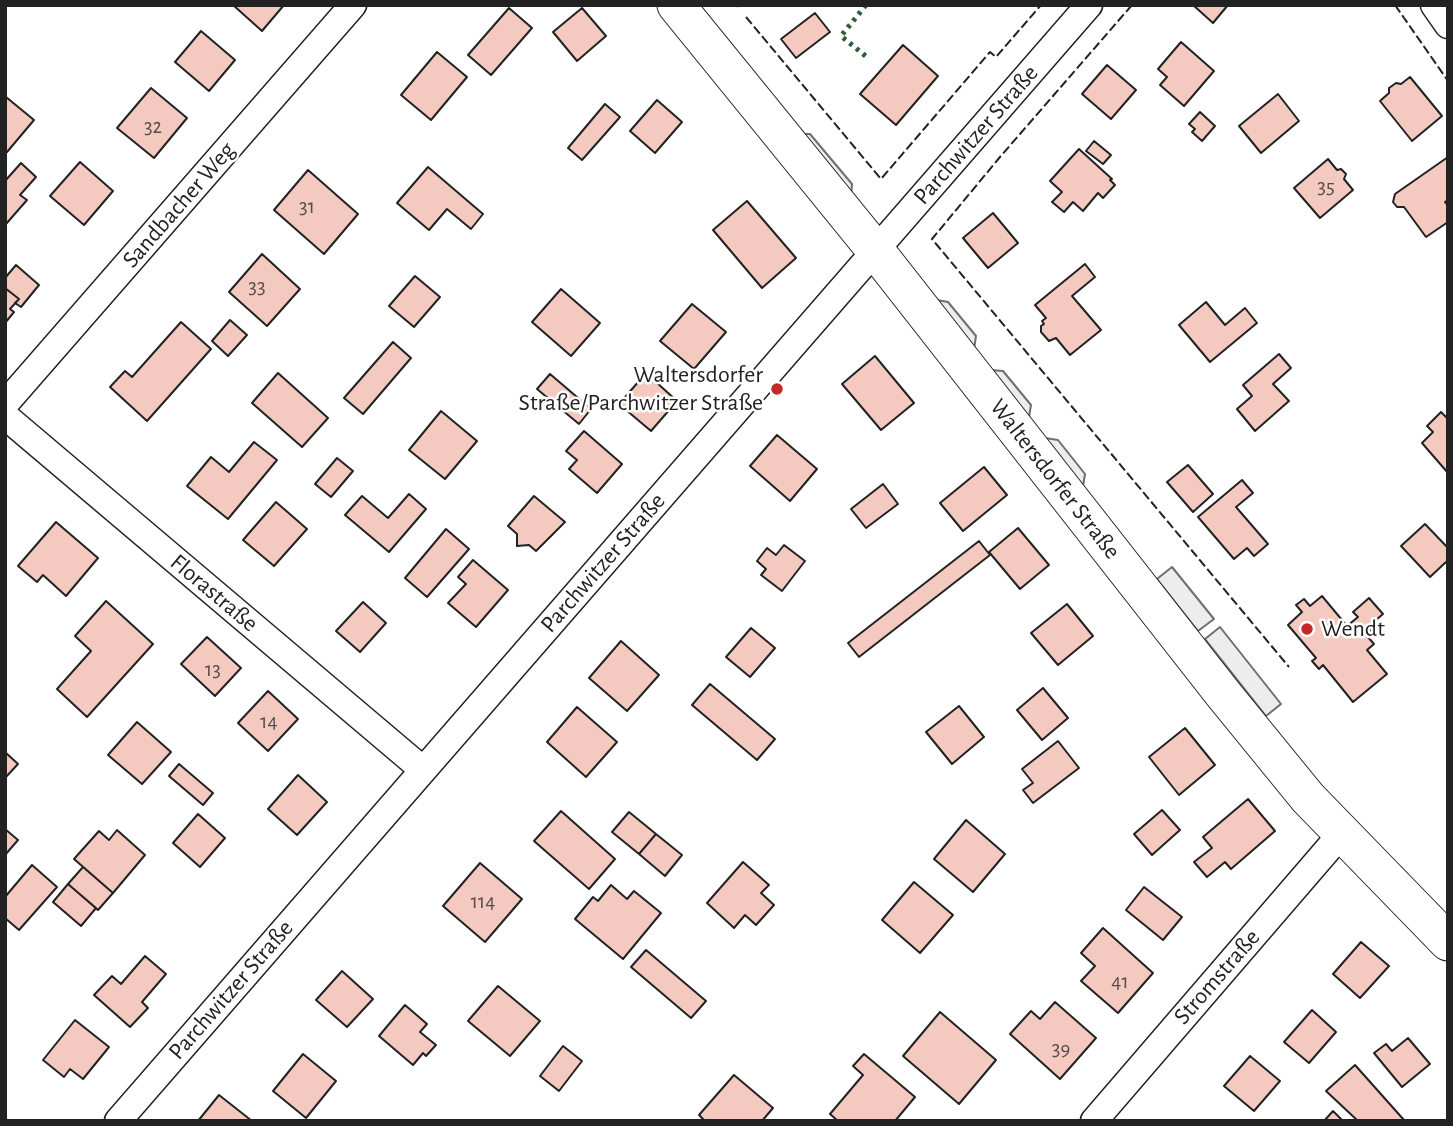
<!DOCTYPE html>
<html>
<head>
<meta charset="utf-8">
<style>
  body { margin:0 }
  #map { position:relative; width:1453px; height:1126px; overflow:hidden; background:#fff; font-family:"Alegreya Sans",sans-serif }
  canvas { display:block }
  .frame { position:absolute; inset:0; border:7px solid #222; pointer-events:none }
</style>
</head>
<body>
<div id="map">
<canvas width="1453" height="1126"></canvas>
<div class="frame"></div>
</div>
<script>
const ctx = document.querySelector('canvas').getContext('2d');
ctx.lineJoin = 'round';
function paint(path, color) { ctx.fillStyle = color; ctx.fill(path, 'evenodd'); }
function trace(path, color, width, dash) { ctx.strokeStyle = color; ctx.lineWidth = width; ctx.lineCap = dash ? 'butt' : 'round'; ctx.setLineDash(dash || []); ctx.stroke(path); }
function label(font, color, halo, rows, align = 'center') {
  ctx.font = font + ' "Alegreya Sans",sans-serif'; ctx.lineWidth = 5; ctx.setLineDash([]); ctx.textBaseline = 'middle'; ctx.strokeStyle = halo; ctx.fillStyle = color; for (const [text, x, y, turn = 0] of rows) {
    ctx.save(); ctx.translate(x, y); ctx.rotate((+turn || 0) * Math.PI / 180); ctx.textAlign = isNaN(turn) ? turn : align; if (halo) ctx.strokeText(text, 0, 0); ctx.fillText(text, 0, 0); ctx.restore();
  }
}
const parking = new Path2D(`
  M799 134H810L852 184 851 197Z
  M937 300 948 302 976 336 974 349Z
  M991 370 1003 371 1031 405 1029 417Z
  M1045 438 1058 440 1085 474 1083 486Z
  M1172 567 1214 619 1198 631 1157 579Z
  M1220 627 1281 704 1266 716 1205 639Z`);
const building = new Path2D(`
  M233 5H284L262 31Z
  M1193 5H1228L1213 23Z
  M509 8 532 28 491 75 468 55Z
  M582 8 606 36 577 61 553 32Z
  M815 13 830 32 796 58 781 39Z
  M201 31 235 60 209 91 175 62Z
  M1181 42 1214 71 1184 106 1160 85 1167 77 1158 69Z
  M903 45 938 76 896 125 860 94Z
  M437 52 467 77 431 120 401 95Z
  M1107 65 1136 90 1111 119 1082 94Z
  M1410 77 1442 116 1412 141 1380 101 1389 93V88L1396 83 1401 84Z
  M151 88 187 118 154 158 117 128Z
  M1278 94 1299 121 1261 153 1239 126Z
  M6 97 34 120 7 152 5 150Z
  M657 100 682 122 655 153 630 131Z
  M605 104 620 117 582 160 568 148Z
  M1200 112 1215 126 1202 141 1192 132 1195 129 1189 124Z
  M1094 141 1111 155 1103 164 1086 151Z
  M1079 149 1112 179 1110 180 1115 185 1103 198 1098 193 1083 211 1073 202 1064 212 1052 202 1062 192 1050 181Z
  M1448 157V200L1445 202 1448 206V222L1426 237 1404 207H1397L1393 202 1395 194Z
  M1328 159 1337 170 1341 169 1346 174 1344 179 1353 190 1320 218 1294 188Z
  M80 162 113 191 84 225 50 196Z
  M21 163 36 177 20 195 27 200 6 224 5 181Z
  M428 167 483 214 471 229 447 209 429 230 397 203Z
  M308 170 358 214 324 254 274 210Z
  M747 201 796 258 762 288 713 230Z
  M993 213 1018 243 988 268 963 238Z
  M262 254 300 289 267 326 229 292Z
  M1085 264 1095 277 1072 296 1101 330 1070 355 1056 338 1049 341 1041 332V326L1044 324 1042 321 1046 318 1035 305Z
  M16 265 39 285 21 307 15 303 19 299 5 288V278Z
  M415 276 440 297 414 327 389 306Z
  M5 288 19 299 10 309 14 312 5 323Z
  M561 289 600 323 571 356 532 322Z
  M1206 302 1225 325 1245 308 1257 323 1210 362 1179 325Z
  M692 304 726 332 694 369 660 341Z
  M230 320 247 335 228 356 212 341Z
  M181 322 211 349 147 421 110 387 125 371 132 377Z
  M393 342 411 358 363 414 344 398Z
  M1279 354 1291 368 1273 384 1289 401 1255 431 1237 409 1252 396 1243 385Z
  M875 356 914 403 881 430 842 384Z
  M278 373 328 418 302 447 252 403Z
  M646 373 677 401 651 431 619 404Z
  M550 374 591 409 579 424 537 389Z
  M441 411 477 441 445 479 409 450Z
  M1441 412 1448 419V473L1422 443 1433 432 1427 426Z
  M584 431 622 464 597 493 569 469 577 460 566 451Z
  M777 435 817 469 790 501 750 466Z
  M254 442 277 460 228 519 187 486 211 457 229 472Z
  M337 458 353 471 331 497 315 484Z
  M1188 465 1213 494 1193 512 1167 482Z
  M984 467 1007 495 963 531 940 503Z
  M1242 480 1253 493 1236 507 1268 544 1254 556 1247 548 1234 559 1198 517Z
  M883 484 898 504 866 528 851 509Z
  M409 494 426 509 389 552 345 515 362 496 388 518Z
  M534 496 565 522 536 551 529 545 517 546V534L508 526Z
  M276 502 307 529 274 566 243 540Z
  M56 522 98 558 66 596 43 575 37 582 18 566Z
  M1425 524 1448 548V564L1446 562 1430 577 1401 546Z
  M1018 528 1049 565 1020 589 989 552Z
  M446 529 469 549 427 597 405 578Z
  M979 541 990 555 859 657 848 643Z
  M784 545 805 561 782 591 761 575 766 569 757 561 767 548 776 555Z
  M473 560 508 590 476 627 448 603 466 584 458 577Z
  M1322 596 1347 626 1358 617 1353 612 1369 598 1383 614 1368 627 1372 632 1367 636 1374 644 1367 650 1387 674 1353 702 1323 665 1319 669 1312 661 1316 658 1288 625 1302 612 1296 605 1304 599 1310 606Z
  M106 601 153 644 87 717 57 689 91 651 75 636Z
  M363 602 386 623 360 652 336 631Z
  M1067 604 1093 636 1058 665 1031 633Z
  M751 628 775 648 750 677 726 657Z
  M207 637 241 668 215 696 181 664Z
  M621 641 659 675 627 711 589 678Z
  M710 684 775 739 757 760 692 705Z
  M1043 688 1068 718 1042 740 1017 710Z
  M268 691 298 719 268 751 238 723Z
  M959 706 984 737 952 764 926 732Z
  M577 707 617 742 586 777 547 742Z
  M137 722 171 752 142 784 108 755Z
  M1185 728 1215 765 1179 795 1149 757Z
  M1058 741 1079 768 1033 803 1023 790 1033 783 1022 769Z
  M5 752 18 764 5 778Z
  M179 764 213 793 203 805 169 776Z
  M298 775 327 802 297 835 268 809Z
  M1248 799 1275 831 1231 869 1225 862 1207 877 1194 862 1212 848 1203 837Z
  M1162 810 1180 830 1152 855 1134 834Z
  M561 811 615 859 589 889 534 841Z
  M629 812 656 834 639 854 612 832Z
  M198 814 225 838 200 867 173 843Z
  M966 820 1005 854 973 892 934 859Z
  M5 829 18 840 5 855Z
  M117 830 145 855 113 893 74 859 99 831 109 840Z
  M656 834 682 855 665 876 639 854Z
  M743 862 769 885 761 893 774 905 756 925 745 915 734 928 707 903Z
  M480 863 522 899 485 942 443 906Z
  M32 865 57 887 19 930 5 918V897Z
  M83 867 113 893 98 910 68 884Z
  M914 882 953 915 920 953 882 920Z
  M68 884 96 908 81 926 53 902Z
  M611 885 627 899 634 891 661 913 623 959 575 919 593 897 598 901Z
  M1144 887 1182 917 1163 940 1126 910Z
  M1103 928 1153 973 1118 1013 1081 981 1095 966 1081 953Z
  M1361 942 1389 966 1360 998 1333 974Z
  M646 950 706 1001 691 1018 631 967Z
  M145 956 166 974 142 1002 148 1008 130 1027 94 995 112 976 121 984Z
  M342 971 373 999 347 1027 316 1000Z
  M498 986 540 1021 510 1056 468 1021Z
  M1055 1002 1096 1038 1060 1079 1010 1034 1031 1011 1040 1019Z
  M405 1005 427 1024 420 1032 436 1045 426 1056 423 1053 413 1065 379 1036Z
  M1312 1010 1336 1032 1309 1063 1284 1042Z
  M940 1012 996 1060 959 1104 903 1056Z
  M75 1020 109 1047 83 1079 70 1069 64 1077 43 1060Z
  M1408 1038 1430 1064 1402 1087 1374 1053 1386 1044 1392 1051Z
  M563 1046 582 1061 559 1091 540 1076Z
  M303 1054 336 1081 306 1118 273 1091Z
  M864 1054 915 1097 895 1121H838L830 1114 863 1075 853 1066Z
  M1250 1056 1280 1081 1254 1111 1224 1086Z
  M1355 1065 1404 1120V1121H1358L1326 1091Z
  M734 1075 773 1108 762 1121H705L699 1115Z
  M219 1095 252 1121H198Z
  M1333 1111 1343 1121H1324Z`);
const street = new Path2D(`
  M1434 5 1448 25
  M5 404 353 5
  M5 416 422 769
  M118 1121 1089 5
  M1094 1121 1342 833`);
const secondary = new Path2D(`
  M676 5 876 251 1224 695 1308 798 1448 942`);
const hedge = new Path2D(`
  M866 5 841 36 868 58`);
const fence = new Path2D(`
  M737 5 738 7
  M1132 5 1000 157 932 239 1289 667
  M1395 5 1448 81
  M746 17 881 179 990 52 996 57 1041 5`);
const markers = [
  [777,389,7,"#c62828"],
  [1307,629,7,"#c62828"]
];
const numberNames = [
  ["32",153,127],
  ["35",1326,187],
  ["31",307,207],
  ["33",257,287],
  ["13",213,670],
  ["14",269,722],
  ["114",483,902],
  ["41",1120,982],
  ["39",1061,1049]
];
const streetNames = [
  ["Parchwitzer Straße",976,135,-49],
  ["Sandbacher Weg",179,205,-49],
  ["Waltersdorfer Straße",1055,479,52],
  ["Parchwitzer Straße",603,563,-49],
  ["Florastraße",214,593,40],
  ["Stromstraße",1217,977,-49],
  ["Parchwitzer Straße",231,990,-49]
];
const poiNames = [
  ["Waltersdorfer",763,375],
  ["Straße/Parchwitzer Straße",763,403],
  ["Wendt",1321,629,"left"]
];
paint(parking, '#ededed');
trace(parking, '#6f6f6f', 2);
paint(building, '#f3c9c0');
trace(building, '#222', 2);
trace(street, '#222', 29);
trace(secondary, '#222', 39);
trace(street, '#fff', 26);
trace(secondary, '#fff', 37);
trace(hedge, '#2f5e38', 5, [3.5, 5]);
trace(fence, '#222', 2, [9, 3.5]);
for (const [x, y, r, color] of markers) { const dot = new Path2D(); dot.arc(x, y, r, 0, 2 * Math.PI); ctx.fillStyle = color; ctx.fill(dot); trace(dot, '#fff', 2.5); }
label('21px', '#564c4a', null, numberNames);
label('24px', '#222', '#fff', streetNames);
label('24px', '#222', '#fff', poiNames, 'right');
</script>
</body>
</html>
